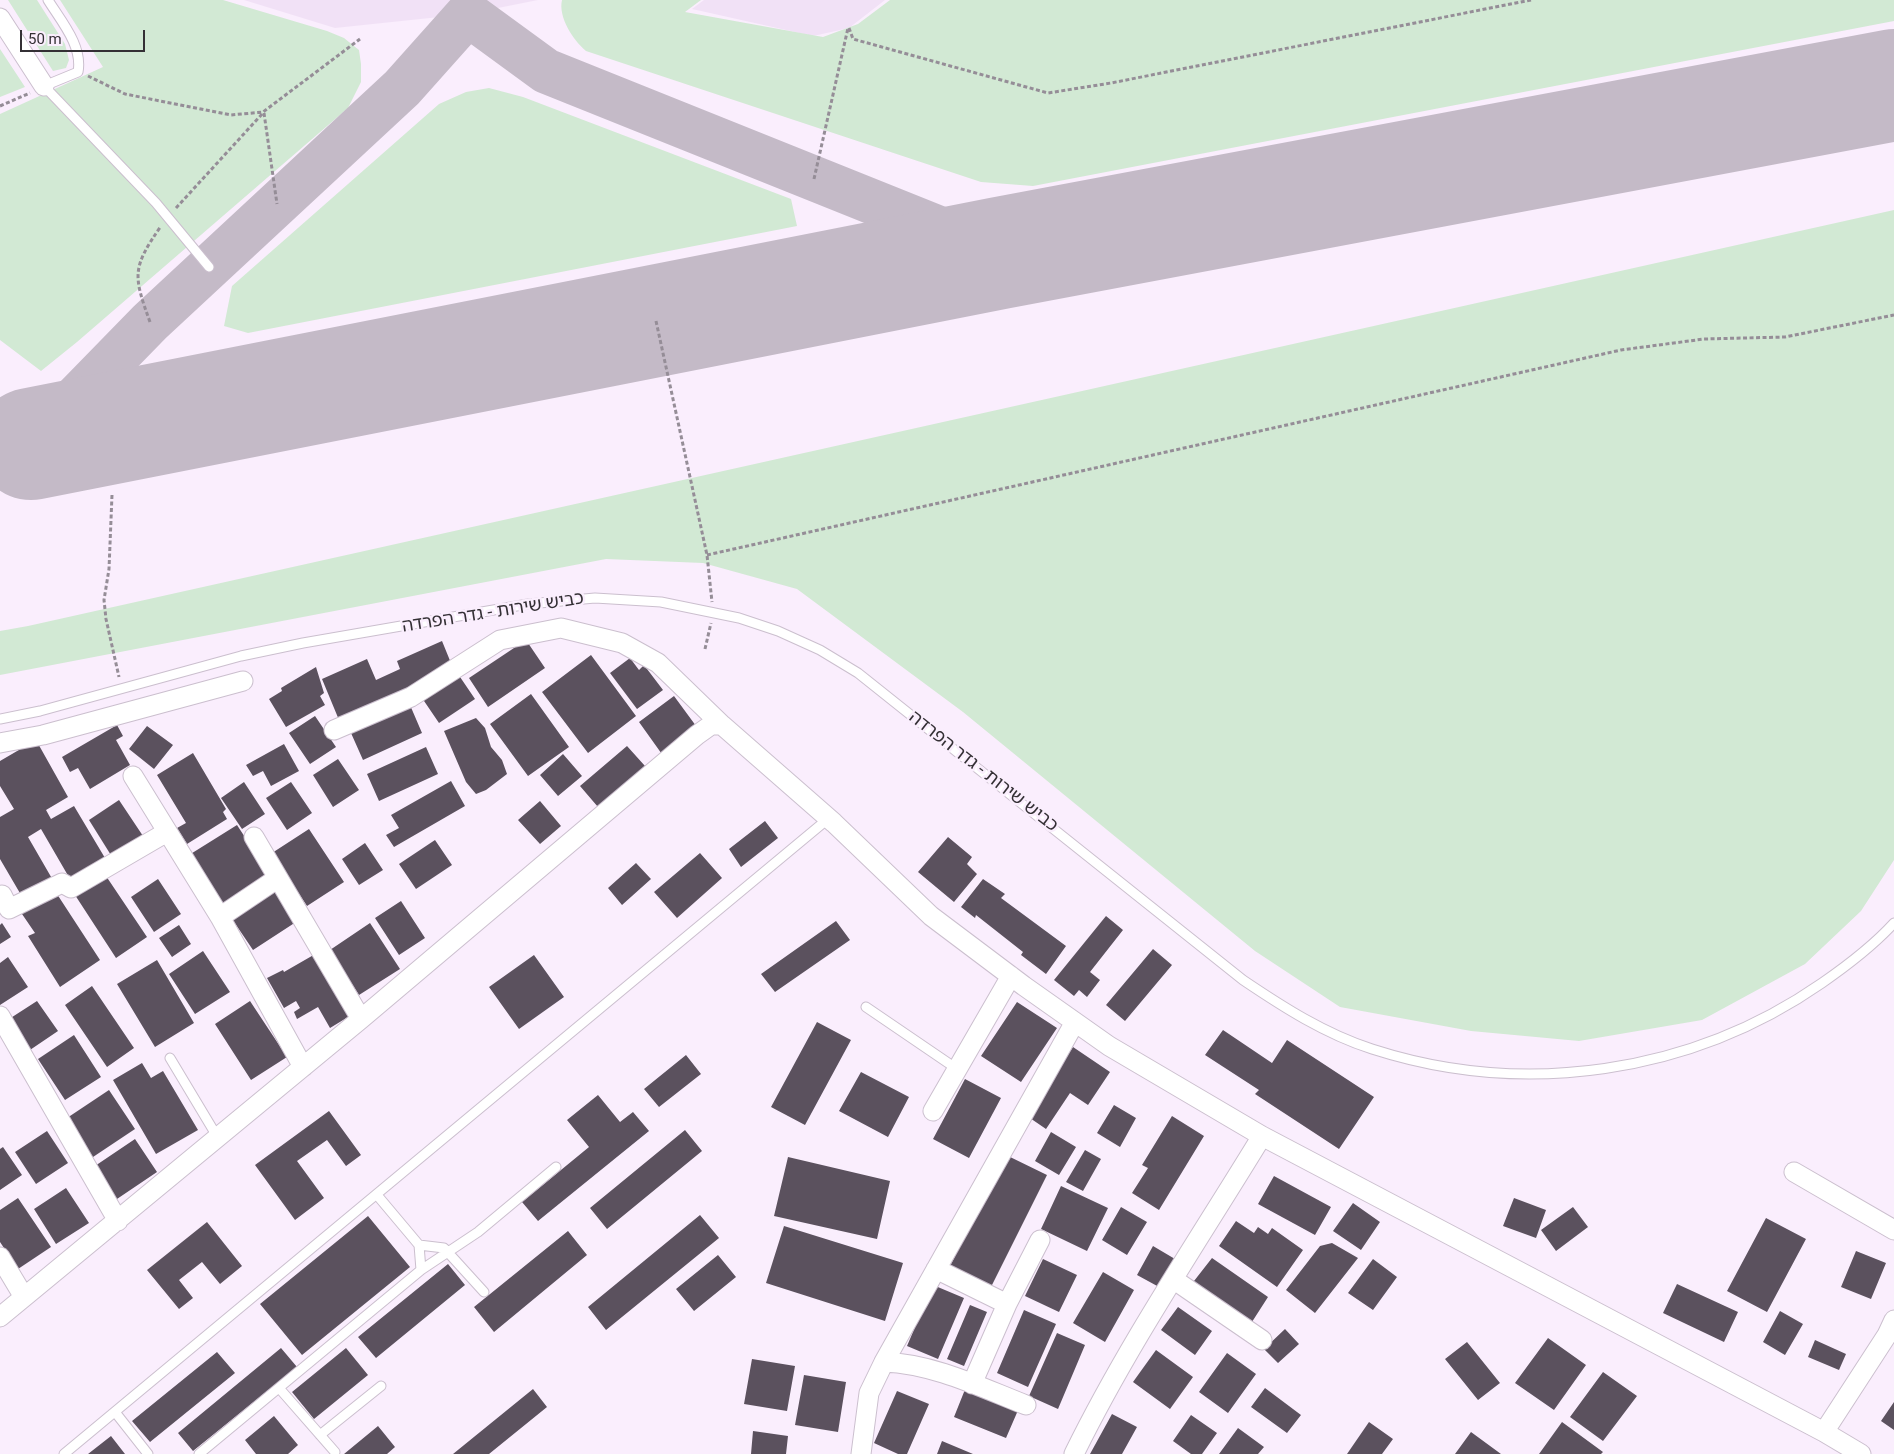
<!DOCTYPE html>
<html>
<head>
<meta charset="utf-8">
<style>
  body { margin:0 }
  #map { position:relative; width:1894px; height:1454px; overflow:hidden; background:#faeefd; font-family:Roboto,sans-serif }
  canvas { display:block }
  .scale { position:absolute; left:20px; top:30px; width:125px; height:22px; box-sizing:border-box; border:2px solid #343035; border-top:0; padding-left:6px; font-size:15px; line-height:18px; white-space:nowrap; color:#343035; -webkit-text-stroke:4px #faeefd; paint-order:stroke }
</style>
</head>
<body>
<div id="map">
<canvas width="1894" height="1454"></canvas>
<div class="scale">50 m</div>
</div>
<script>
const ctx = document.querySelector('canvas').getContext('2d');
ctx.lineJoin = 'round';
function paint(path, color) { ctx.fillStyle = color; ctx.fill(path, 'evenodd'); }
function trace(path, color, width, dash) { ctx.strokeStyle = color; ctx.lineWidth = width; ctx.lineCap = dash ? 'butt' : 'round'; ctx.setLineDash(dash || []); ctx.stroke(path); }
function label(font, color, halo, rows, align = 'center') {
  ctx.font = font + ' Roboto,"Noto Sans Hebrew",sans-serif'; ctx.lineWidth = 5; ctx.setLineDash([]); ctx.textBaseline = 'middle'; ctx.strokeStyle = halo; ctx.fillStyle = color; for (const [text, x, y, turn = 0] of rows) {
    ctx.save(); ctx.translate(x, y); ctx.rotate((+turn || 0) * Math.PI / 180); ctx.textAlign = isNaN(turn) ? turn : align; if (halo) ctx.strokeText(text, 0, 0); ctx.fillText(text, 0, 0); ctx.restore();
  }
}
const built = new Path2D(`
  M244 0H538L468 14 335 28Z
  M704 0H885L849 28 813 36 692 9Z`);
const green = new Path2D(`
  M8 0H37L65 44 69 60 66 68 53 71Z
  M60 0H223L327 31 344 38 359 50 361 64V82L348 108 77 342 41 371 0 340V114L103 67Z
  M562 0H701L685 12 823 37 858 24 890 0H1894V21L1033 186 981 182 586 51C573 40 558 17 562 0Z
  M0 49 25 87 0 97Z
  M489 88 523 97 791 199 797 226 248 333 224 326 232 286 439 104 466 92Z
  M1894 210V860L1861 911 1805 964 1702 1020 1579 1041 1471 1031 1340 1007 1255 951 963 712 797 589 703 563 606 559 0 675V631L28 626Z`);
const taxiway = new Path2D(`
  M31 444 150 322 402 88 468 14 546 71 1000 253`);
const runway = new Path2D(`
  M31 444 1000 253 1894 85`);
const building = new Path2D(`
  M526 640 545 668 488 707 469 678Z
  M442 641 453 668 339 720 322 679 367 659 376 680 400 669 397 661Z
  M591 655 636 716 588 753 542 692Z
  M630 658 639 670 644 665 663 690 637 709 610 673Z
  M316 667 324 693 320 696 325 705 286 727 269 699 282 691 281 688Z
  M458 674 475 699 439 723 422 698Z
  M531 694 569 747 528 776 490 724Z
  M674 696 699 730 664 757 639 722Z
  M410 705 422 733 363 760 351 733Z
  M315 716 336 747 310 764 289 733Z
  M476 718 485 728 491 747 502 760 507 774 486 790 476 794 466 782 444 731Z
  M117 725 123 736 116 740 130 765 90 789 78 768 70 772 62 757Z
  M147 726 173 745 154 769 129 749Z
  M36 740 68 797 46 810 51 819 74 806 105 858 70 879 41 829 28 837 54 882 24 900 0 859V817L14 809 0 786V761Z
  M284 744 299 771 271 786 263 771 253 776 246 765Z
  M627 746 645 766 598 807 580 786Z
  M426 747 438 774 379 801 367 774Z
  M193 753 226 809 223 812 227 819 187 844 177 828 186 823 157 775Z
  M563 754 582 776 558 796 540 775Z
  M338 759 359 790 333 807 313 775Z
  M451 781 465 806 394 847 386 835 399 828 391 815Z
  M244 782 265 814 242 829 221 798Z
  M291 782 312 813 287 830 266 798Z
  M119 800 145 839 114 860 89 820Z
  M540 801 561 826 540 844 518 820Z
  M765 821 778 838 741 867 729 849Z
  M237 825 271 877 223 907 189 855Z
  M309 829 344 882 307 906 272 853Z
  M948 837 972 857 967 864 977 874 954 902 918 872Z
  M435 840 452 865 416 889 399 864Z
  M365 843 383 870 359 885 342 859Z
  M700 853 722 878 677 918 654 892Z
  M636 863 651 879 622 905 608 888Z
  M106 876 147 937 116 958 75 895Z
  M158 879 181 914 154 932 131 897Z
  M983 879 1005 894 1001 898 1066 946 1046 974 1021 955 1023 952 976 915 975 918 961 907Z
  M275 890 296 922 253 950 232 919Z
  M55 891 100 960 60 987 28 936 35 933 22 914Z
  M401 901 425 938 399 955 375 918Z
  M1106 916 1123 930 1090 972 1100 980 1087 997 1079 990 1074 996 1054 980Z
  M836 921 850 940 775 992 761 974Z
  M2 923 11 937 0 944V925Z
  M370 923 400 969 359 995 330 950Z
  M179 925 191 944 172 957 159 938Z
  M1153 949 1172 965 1125 1021 1106 1005Z
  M203 951 230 992 195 1014 169 974Z
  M317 953 353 1014 330 1028 318 1007 297 1019 294 1012 300 1008 296 1001 284 1008 267 978 283 970 284 972Z
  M534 955 564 997 519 1029 489 987Z
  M8 957 28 987 0 1005V963Z
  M157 960 194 1023 155 1047 117 984Z
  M92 986 134 1048 107 1067 65 1005Z
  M37 1001 58 1031 27 1052 6 1021Z
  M250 1001 287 1057 251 1080 215 1024Z
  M1017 1002 1057 1028 1021 1082 981 1056Z
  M817 1022 851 1040 805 1125 771 1107Z
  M1223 1030 1272 1063 1287 1040 1374 1097 1339 1149 1255 1094 1259 1090 1205 1055Z
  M74 1035 101 1077 65 1100 38 1059Z
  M1073 1047 1110 1072 1088 1105 1070 1093 1046 1129 1027 1116Z
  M686 1055 701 1074 659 1107 644 1089Z
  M142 1063 151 1078 163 1071 198 1130 156 1154 113 1080Z
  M861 1072 909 1097 888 1137 839 1111Z
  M965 1079 1001 1098 969 1158 933 1139Z
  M109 1090 135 1129 90 1159 64 1120Z
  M598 1095 620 1122 633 1112 649 1131 538 1221 522 1202 589 1147 567 1120Z
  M1114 1105 1136 1118 1120 1147 1097 1133Z
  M329 1111 361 1155 346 1166 327 1140 297 1161 324 1198 295 1220 255 1165Z
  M1172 1116 1204 1136 1159 1210 1132 1193 1148 1168 1142 1165Z
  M685 1130 702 1151 607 1229 590 1208Z
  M47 1131 68 1163 36 1184 15 1152Z
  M1051 1132 1076 1147 1059 1175 1035 1161Z
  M135 1139 157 1172 114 1201 92 1168Z
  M3 1147 22 1175 0 1190V1149Z
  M1085 1150 1101 1159 1083 1191 1066 1182Z
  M1006 1155 1047 1175 990 1289 949 1268Z
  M788 1157 890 1181 877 1239 774 1216Z
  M1274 1176 1331 1207 1315 1235 1258 1204Z
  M1061 1186 1108 1208 1087 1251 1041 1229Z
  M66 1188 89 1223 56 1244 34 1209Z
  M18 1198 51 1247 18 1269 0 1242V1210Z
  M1514 1198 1546 1210 1536 1238 1503 1226Z
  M1353 1203 1380 1222 1361 1250 1333 1231Z
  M1121 1207 1147 1222 1127 1255 1102 1240Z
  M1573 1207 1588 1227 1556 1251 1541 1230Z
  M700 1215 719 1238 606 1330 588 1307Z
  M368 1216 410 1267 302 1355 260 1304Z
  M1766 1218 1806 1239 1767 1312 1727 1291Z
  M1236 1221 1254 1233 1258 1227 1268 1234 1272 1228 1303 1250 1277 1287 1219 1246Z
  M207 1222 242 1266 220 1284 202 1262 179 1280 193 1298 179 1309 147 1270Z
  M784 1226 903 1263 885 1321 766 1283Z
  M568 1231 587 1255 494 1332 474 1307Z
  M1332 1243 1358 1258 1315 1313 1286 1290 1320 1246Z
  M1153 1246 1175 1259 1159 1287 1137 1275Z
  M1856 1251 1886 1263 1871 1299 1841 1287Z
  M718 1255 736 1277 694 1311 676 1289Z
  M1212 1258 1268 1297 1250 1325 1195 1288 1194 1281Z
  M1043 1259 1077 1275 1059 1312 1025 1296Z
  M1373 1259 1397 1277 1373 1310 1348 1293Z
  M448 1264 465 1285 376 1358 358 1337Z
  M1103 1272 1134 1290 1105 1342 1073 1323Z
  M1677 1284 1738 1312 1724 1342 1663 1313Z
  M933 1285 964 1298 938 1359 907 1346Z
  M970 1305 987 1312 964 1366 947 1359Z
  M1178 1307 1212 1331 1195 1355 1161 1330Z
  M1024 1310 1056 1324 1028 1387 997 1373Z
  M1780 1311 1803 1324 1785 1355 1763 1342Z
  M1285 1329 1299 1344 1278 1363 1264 1349Z
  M1057 1333 1085 1345 1058 1409 1029 1396Z
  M1548 1338 1586 1365 1554 1410 1515 1383Z
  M1815 1340 1846 1354 1839 1370 1808 1357Z
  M1467 1342 1500 1383 1478 1400 1445 1359Z
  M281 1348 297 1367 193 1451 178 1433Z
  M346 1348 368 1375 314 1419 292 1392Z
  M1156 1350 1193 1377 1170 1409 1133 1382Z
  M217 1352 235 1373 150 1442 132 1421Z
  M1227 1353 1256 1374 1228 1413 1199 1392Z
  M752 1359 795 1366 787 1411 744 1404Z
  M1603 1372 1637 1396 1603 1441 1570 1417Z
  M804 1375 846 1382 838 1432 795 1425Z
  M966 1387 1019 1408 1006 1438 954 1417Z
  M1265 1388 1301 1415 1287 1433 1251 1407Z
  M533 1389 547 1407 489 1454H453Z
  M897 1391 929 1404 907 1454H898L874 1443Z
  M1894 1402V1430L1881 1421Z
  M1112 1414 1137 1427 1122 1454H1090Z
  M1191 1415 1217 1433 1202 1454H1191L1173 1441Z
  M274 1416 298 1445 288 1454H256L245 1440Z
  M1369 1422 1393 1439 1382 1454H1347Z
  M1562 1422 1603 1452 1601 1454H1539Z
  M378 1426 395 1447 387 1454H344Z
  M1238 1428 1264 1447 1258 1454H1219Z
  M753 1431 788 1436 786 1454H751Z
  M1471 1432 1501 1454H1455Z
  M111 1436 125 1454H88Z
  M942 1441 973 1454H937Z`);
const path = new Path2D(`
  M849 28 853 39 1048 93 1111 83 1531 0
  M88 76 125 94 231 115 263 112 360 39
  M0 106 30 93
  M264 113 277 204
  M814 179 848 28
  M176 208 263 113
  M656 321 707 555 712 602
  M150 322C133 275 132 268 161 226
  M112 495 109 569 104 600 106 619 119 677
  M707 555 1621 350 1704 339 1785 337 1894 315
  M705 649 711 623`);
const service = new Path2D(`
  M48 0C61 21 83 46 78 72L44 86 156 203 209 267
  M0 719 40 711 241 656 303 643 528 604 595 598 661 602 739 618 778 631 820 650 858 673 1243 980C1283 1007 1325 1034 1372 1049 1524 1098 1691 1074 1822 983 1848 965 1873 946 1894 923
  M866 1007 957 1069
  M170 1058 218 1138
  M377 1195 419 1245 421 1270
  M419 1245 444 1248 484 1292
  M279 1388 335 1452
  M115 1412 148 1454
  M320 1435 381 1386
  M64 1454 829 818
  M199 1454 421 1270 478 1232 556 1167`);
const minor = new Path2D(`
  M0 18 44 86
  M334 730 411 697 500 640 561 628 622 643 658 663 722 725
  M0 743 43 735 243 681
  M133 776 220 917 303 1067
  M254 837 361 1019
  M0 896 2 895 9 909 62 883 71 888 167 832
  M220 917 278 878
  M0 1016 118 1221
  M933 1111 1011 976
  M1794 1172 1894 1230
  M0 1257 24 1297
  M936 1269 1007 1304
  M1173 1279 1262 1340
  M0 1317 361 1019 697 735 711 725H722L834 823 931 916 1024 986 1109 1046 1262 1136 1824 1432 1861 1454
  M884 1362C934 1364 980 1387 1026 1405
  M972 1384 1007 1304 1040 1240
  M1824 1432 1887 1335 1894 1320
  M861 1454 869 1393 884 1362 1075 1022
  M1074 1454C1128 1344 1198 1241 1262 1136`);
const streetNames = [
  ["כביש שירות - גדר הפרדה",493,613,-9],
  ["כביש שירות - גדר הפרדה",983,772,38]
];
paint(built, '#f1e1f6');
paint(green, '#d2e9d4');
trace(taxiway, '#c4bac7', 45);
trace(runway, '#c4bac7', 112);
paint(building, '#5b515e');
trace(service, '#cbbfce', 11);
trace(minor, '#cbbfce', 21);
trace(path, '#958d97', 3, [4, 2.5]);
trace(service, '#fff', 9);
trace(minor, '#fff', 19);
label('18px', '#343035', '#faeefd', streetNames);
</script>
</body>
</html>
